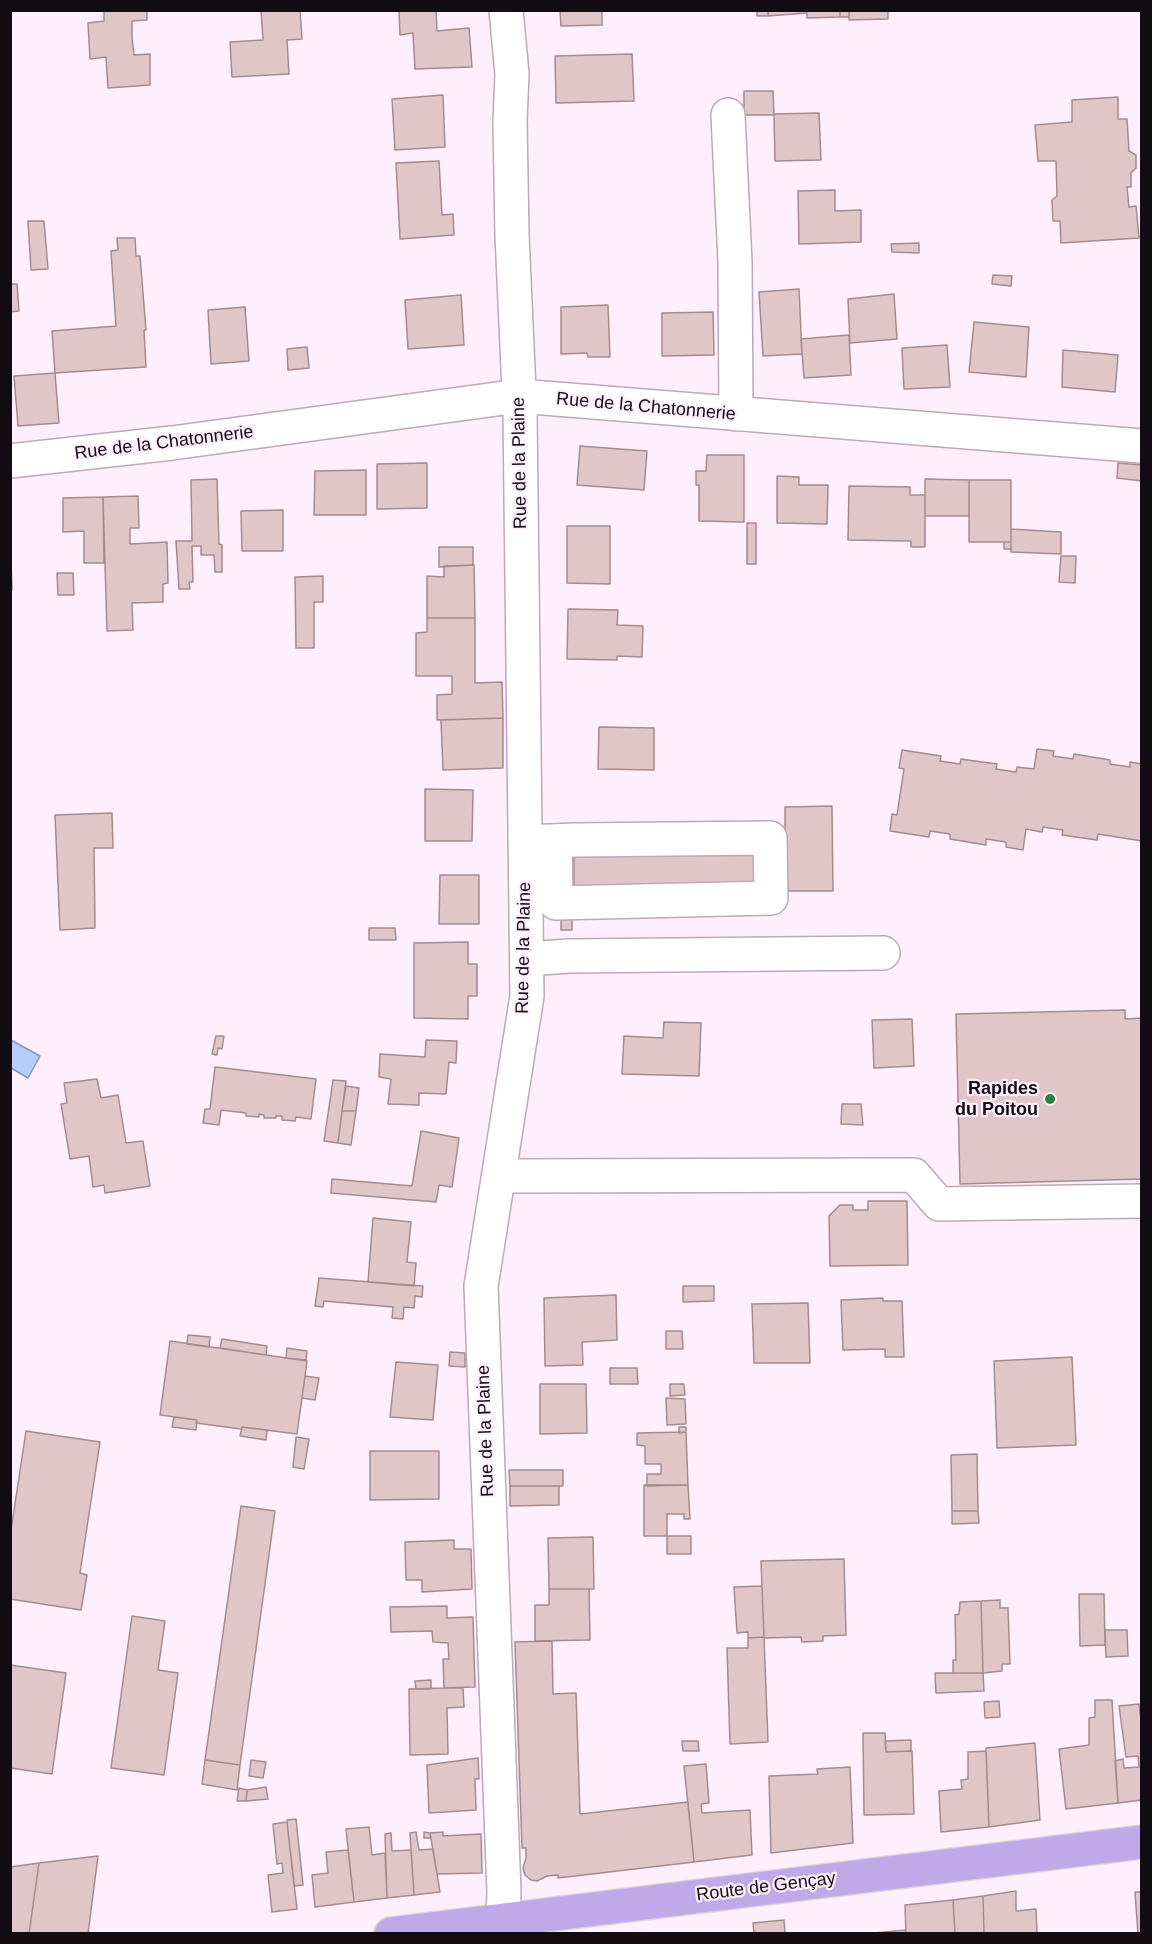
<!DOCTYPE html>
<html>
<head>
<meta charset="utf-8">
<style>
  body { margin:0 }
  #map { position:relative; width:1152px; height:1944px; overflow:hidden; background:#ffeefb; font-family:Arial,sans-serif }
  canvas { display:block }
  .frame { position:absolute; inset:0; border:12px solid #120b11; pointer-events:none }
</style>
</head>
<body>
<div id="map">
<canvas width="1152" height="1944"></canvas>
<div class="frame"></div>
</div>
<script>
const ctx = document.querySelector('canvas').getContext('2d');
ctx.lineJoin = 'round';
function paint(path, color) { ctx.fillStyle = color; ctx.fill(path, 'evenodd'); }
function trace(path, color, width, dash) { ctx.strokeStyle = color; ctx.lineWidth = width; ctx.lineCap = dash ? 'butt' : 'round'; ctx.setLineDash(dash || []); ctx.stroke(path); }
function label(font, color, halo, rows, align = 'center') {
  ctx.font = font + ' Arial,sans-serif'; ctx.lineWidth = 4.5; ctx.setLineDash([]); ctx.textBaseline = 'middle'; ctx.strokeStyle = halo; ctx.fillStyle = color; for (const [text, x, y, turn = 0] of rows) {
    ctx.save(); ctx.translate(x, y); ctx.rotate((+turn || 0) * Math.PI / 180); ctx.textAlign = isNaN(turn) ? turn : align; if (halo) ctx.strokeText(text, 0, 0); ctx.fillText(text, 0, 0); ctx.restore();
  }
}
const water = new Path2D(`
  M11 1040 40 1056 28 1078 11 1068Z`);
const building = new Path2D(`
  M104 10H147V20L132 21V37L134 55 150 54V85L108 88 106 57 90 59 88 23 104 21Z
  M261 10H300L302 39 287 40 289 74 232 77 230 42 263 40Z
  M399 10H436L437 31 469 28 472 67 415 69 413 33 400 35Z
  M560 10H602V25L561 26Z
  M757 10H768V16H757Z
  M768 10H840V17L807 18V13L768 16Z
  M840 10H849V17H840Z
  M849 10H888V19L849 20Z
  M632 54 634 101 556 103 555 56Z
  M744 91H773L774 115H744Z
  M443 95 445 147 395 150 392 99Z
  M1118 97V119H1127L1129 151 1136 155V168L1131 173V187H1127L1129 207 1136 206 1139 238 1061 243 1060 221H1053L1052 200 1057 196 1056 161H1038L1035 125 1072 122V100Z
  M819 113 821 160 775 161 774 114Z
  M439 161 442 215 453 214 454 235 400 239 396 163Z
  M835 190V211L861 210V242L799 244 798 191Z
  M28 221H44L48 269 31 270Z
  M117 238H135L136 256H140L146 330H144L146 367 55 373 52 331 116 326 111 251 118 250Z
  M919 243V253L892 252 891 244Z
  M993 275 1012 276 1011 286 992 284Z
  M10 284H17L19 311 10 312Z
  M799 289 802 354 763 356 759 292Z
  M894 294 897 339 850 343 848 299Z
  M461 295 464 345 408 349 405 300Z
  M608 305 610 357H588L587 353 561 354V307Z
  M245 307 249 361 211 364 208 310Z
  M713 312 714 355 662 356V313Z
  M974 322 1029 327 1026 377 969 372Z
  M849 335 851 375 804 378 801 339Z
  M947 345 950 387 904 389 902 348Z
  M307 347 309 368 288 370 287 349Z
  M1063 350 1118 355 1115 392 1062 387Z
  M55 373 59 423 18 426 14 376Z
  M580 446 647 451 644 490 577 485Z
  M707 455H744V522L699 521V485H696V471H706Z
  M427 463V508L377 509V464Z
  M1118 463 1142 465V481L1117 478Z
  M366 470V515H314L315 471Z
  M777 476 799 477V485H828L827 524 777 523Z
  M217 479 219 544 222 545V572H215L214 555H201V546H192L193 582H189L190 589H179L176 541H192L191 480Z
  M925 479 969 480V516H925Z
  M969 480H1011V542H969Z
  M849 486 910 487V495H925V547H911V541L848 540Z
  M138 496 139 528H130V544L167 542 168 583 163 584V602L132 603 133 630 107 631 103 497Z
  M103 497 104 563H84V531L63 532V498Z
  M283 510V551H242L241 511Z
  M747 523H756V564H747Z
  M567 526H610V584L567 583Z
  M1011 529 1061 532V554L1011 552Z
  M10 538 12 590H10Z
  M1004 542H1011V549H1004Z
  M439 547H473V565L439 567Z
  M1061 556H1076L1075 583 1059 582Z
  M474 565 475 618H427V576L444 577V566Z
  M57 573H73L74 595H58Z
  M323 576V602H314V648H296L295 577Z
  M568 609 618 610 617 625 643 626 642 657 617 656V660L567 659Z
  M427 618H475V683L502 682 503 718 437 720V695L452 694V676H416V633L427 632Z
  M503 718V768L443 770 441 720Z
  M599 727 654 728V770L598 769Z
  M1037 749 1054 751 1053 756 1073 759 1074 754 1110 760V764L1130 767V762L1142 764V841L1098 834 1097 840 1062 835 1063 830 1043 827 1042 832 1026 829 1023 850 1006 847V842L986 839V845L950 839V834L930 831 929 837 890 831 892 814 897 815 904 769 899 768 902 750 941 756 940 761 960 764 961 759 997 764 996 769 1016 772 1017 767 1034 769Z
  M425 789 473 790 472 841H425Z
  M832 806 833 891H785V807Z
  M112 813 113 848H94L95 928 60 930 55 815Z
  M574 855H758V887H574Z
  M440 875H479V924H439Z
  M561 911H572V930H561Z
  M369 928H395L396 940H369Z
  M468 942V964H477V996H468V1019L414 1018V943Z
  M1125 1010V1019L1142 1018V1179L960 1184 956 1014Z
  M912 1019 914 1066 874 1068 872 1020Z
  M664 1022 701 1023 699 1076 622 1074 624 1036 663 1038Z
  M216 1036H224L222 1049 218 1048 217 1055 212 1054Z
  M426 1040 457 1041 456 1063 449 1062 446 1094 419 1093V1105L388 1104 391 1079 379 1077 380 1054 425 1057Z
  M215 1067 316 1079 311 1119 296 1117 295 1121 282 1120V1116H276V1118H264V1115L259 1114V1117L246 1116V1113L221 1110 219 1125 203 1123 205 1109H210Z
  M97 1079 101 1098 118 1095 126 1143 143 1141 150 1186 105 1193 104 1185 93 1187 89 1156 70 1159 61 1104 67 1103 64 1083Z
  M333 1080 346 1081 338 1143 324 1141Z
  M346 1086 359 1088 356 1111H342Z
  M842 1104H861L863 1125 841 1124Z
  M342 1111H356L351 1145 338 1143Z
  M421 1131 459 1138 452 1187 439 1185 436 1202 331 1193 332 1179 412 1186Z
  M868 1201H907L908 1265 830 1266 829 1216 840 1205H853V1210H868Z
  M373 1218 411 1222 407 1262 416 1263 414 1286 368 1282Z
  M319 1278 423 1286 422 1297 415 1296 414 1308 404 1307 403 1319 392 1318 393 1307 324 1301 323 1307 315 1306Z
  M683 1286H714V1301L683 1302Z
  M616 1295 617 1340 582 1342 583 1365 545 1366 544 1298Z
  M883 1298V1301H902L904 1357H885V1349L843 1350 841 1300Z
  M808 1303 810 1363H754L752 1304Z
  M666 1331H682L683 1349H666Z
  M188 1335 210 1337 209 1347 187 1344Z
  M222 1339 267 1346 266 1355 220 1348Z
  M170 1341 307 1361 297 1434 242 1427 241 1429 196 1423 197 1420 160 1415Z
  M287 1348 307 1351 306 1360 286 1358Z
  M450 1352 465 1353V1367L449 1366Z
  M1072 1357 1076 1445 997 1448 994 1361Z
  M396 1362 438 1365 433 1420 390 1417Z
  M610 1368H637L638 1384H610Z
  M305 1376 319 1378 315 1400 302 1398Z
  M540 1384H586L587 1433 540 1434Z
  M670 1384H684L685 1395 670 1396Z
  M666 1398 685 1399 686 1424 667 1425Z
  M174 1417 197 1420 196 1430 172 1427Z
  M242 1427 267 1430 266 1440 240 1436Z
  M679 1427H686V1432L679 1433Z
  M26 1431 100 1442 80 1573 87 1575 81 1610 10 1599V1537Z
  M686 1432 688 1485 647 1486V1474H661V1464H645V1446L637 1445V1433Z
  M296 1437 309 1439 304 1469 293 1467Z
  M370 1451H439V1499L370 1500Z
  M977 1454 978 1511H952L951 1455Z
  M509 1470H563V1486H510Z
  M644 1485H688L690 1519H684V1514H667V1536H644Z
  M510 1486H559V1505L510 1506Z
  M241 1506 275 1511 240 1765 205 1760Z
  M952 1511H978L979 1523 952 1524Z
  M667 1536H691V1554H667Z
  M593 1537 594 1589H549L548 1538Z
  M454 1540V1549H471L472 1589 422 1592V1580H406L405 1542Z
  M844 1559 846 1635 823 1636V1641L802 1642 801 1637 764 1638 761 1561Z
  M762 1586 764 1637 748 1638V1632L737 1633 734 1587Z
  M549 1589H589L590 1640 535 1641V1605H549Z
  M1079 1594H1104L1105 1645 1080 1646Z
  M1000 1600V1608H1008L1010 1664H1002V1671L983 1673 981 1601Z
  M981 1601 983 1673H953V1660H956L955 1615 959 1614 960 1602Z
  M447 1606V1618L473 1617 475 1687 444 1688 443 1659H449L448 1643 433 1642 432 1631 391 1632 390 1607Z
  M132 1616 165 1621 158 1670 178 1673 164 1775 111 1768Z
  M1105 1630H1127L1128 1656 1106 1657Z
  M764 1637 768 1742 730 1744 727 1648H748V1638Z
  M552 1641 553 1694 576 1693 580 1814 688 1802 694 1862 558 1878V1875L547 1876 537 1881 531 1880 525 1875 523 1868 526 1858V1848H522L515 1642Z
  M10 1665 66 1673 52 1774 10 1768Z
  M935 1673H983L984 1691 936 1693Z
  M431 1680V1689H416L415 1681Z
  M444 1688H463L464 1707 447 1708 448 1754 410 1755 409 1689Z
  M1095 1700H1112L1118 1803 1066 1809 1059 1749 1089 1745V1718L1095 1717Z
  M999 1701 1000 1717 985 1718 984 1702Z
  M1139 1704 1142 1727V1800L1118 1803 1115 1761 1123 1759 1124 1768 1139 1767 1138 1756 1126 1757 1119 1706Z
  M863 1733H885L886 1752 912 1751 914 1814 864 1815Z
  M911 1740V1751L886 1752 885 1741Z
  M682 1741H698L699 1751H683Z
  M1035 1743 1040 1820 989 1827 986 1748Z
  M986 1751 989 1827 941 1832 939 1791 962 1789 961 1780 968 1779V1752Z
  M478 1758 479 1779H475L476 1810 429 1813 427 1765Z
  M205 1760 240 1765 237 1790 202 1784Z
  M251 1760 266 1762 263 1778 249 1776Z
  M706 1764 709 1803 701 1804 702 1813 750 1810 752 1855 694 1862 684 1766Z
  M850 1767 853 1843 771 1853 769 1776 818 1774 817 1769Z
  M266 1787 268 1799 246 1801 247 1790Z
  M239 1788 247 1790 246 1801H237Z
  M296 1819 303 1885 294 1886 287 1822V1820Z
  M287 1822 297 1909 272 1912 268 1875 283 1873 282 1863 277 1864 273 1824Z
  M369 1827 372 1855 385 1853 387 1898 354 1902 346 1829Z
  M416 1832 419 1850 433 1849 440 1892 414 1895 410 1833Z
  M424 1832 430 1833 431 1838H424Z
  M443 1832V1836L481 1834 482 1873 437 1874 430 1833Z
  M391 1833 392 1851 411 1850 414 1895 387 1898 385 1834Z
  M348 1850 354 1902 315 1907 312 1875 328 1873 326 1852Z
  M98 1856 88 1934H29L39 1863Z
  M39 1863 29 1934H10V1867Z
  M1016 1891V1911L1036 1909 1037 1933 984 1934 983 1896Z
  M1135 1892H1142V1934H1138Z
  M983 1896 984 1934H955L953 1900Z
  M953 1900 955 1934H906L905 1905Z
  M784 1920 785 1934H754L753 1923Z
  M906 1930V1934H874V1933Z`);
const minor = new Path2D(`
  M728 115 735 262 736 414
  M10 461 172 443 519 396 1142 446
  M525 842 575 840 770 838 771 898 556 903 555 841
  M527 959 569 956 883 953
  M499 1176 914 1175 939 1204 1142 1201
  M503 1919 504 1892 481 1286 527 996 520 413 512 235 510 121 512 74 506 10`);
const major = new Path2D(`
  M391 1934 1142 1842`);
const markers = [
  [1050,1099,6,"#248437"]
];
const streetNames = [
  ["Rue de la Chatonnerie",646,407,5],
  ["Rue de la Chatonnerie",164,443,-7],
  ["Rue de la Plaine",520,463,-91],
  ["Rue de la Plaine",524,948,-89],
  ["Rue de la Plaine",486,1431,-92],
  ["Route de Gençay",766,1887,-7]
];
const poiNames = [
  ["Rapides",1038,1089],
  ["du Poitou",1038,1110]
];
paint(water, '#b7cdfb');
trace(water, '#8693b5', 1.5);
paint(building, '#e1c6c9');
trace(building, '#a58b8f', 1.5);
trace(minor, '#bda9b8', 36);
trace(major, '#d9d8d9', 36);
trace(minor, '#fff', 33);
trace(major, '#c1a9e9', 33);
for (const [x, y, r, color] of markers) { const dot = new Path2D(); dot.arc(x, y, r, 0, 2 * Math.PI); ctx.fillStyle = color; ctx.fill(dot); trace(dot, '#ffeefb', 2); }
label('18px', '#120b11', '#ffeefb', streetNames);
label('bold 18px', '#120b11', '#ffeefb', poiNames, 'right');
</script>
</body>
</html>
